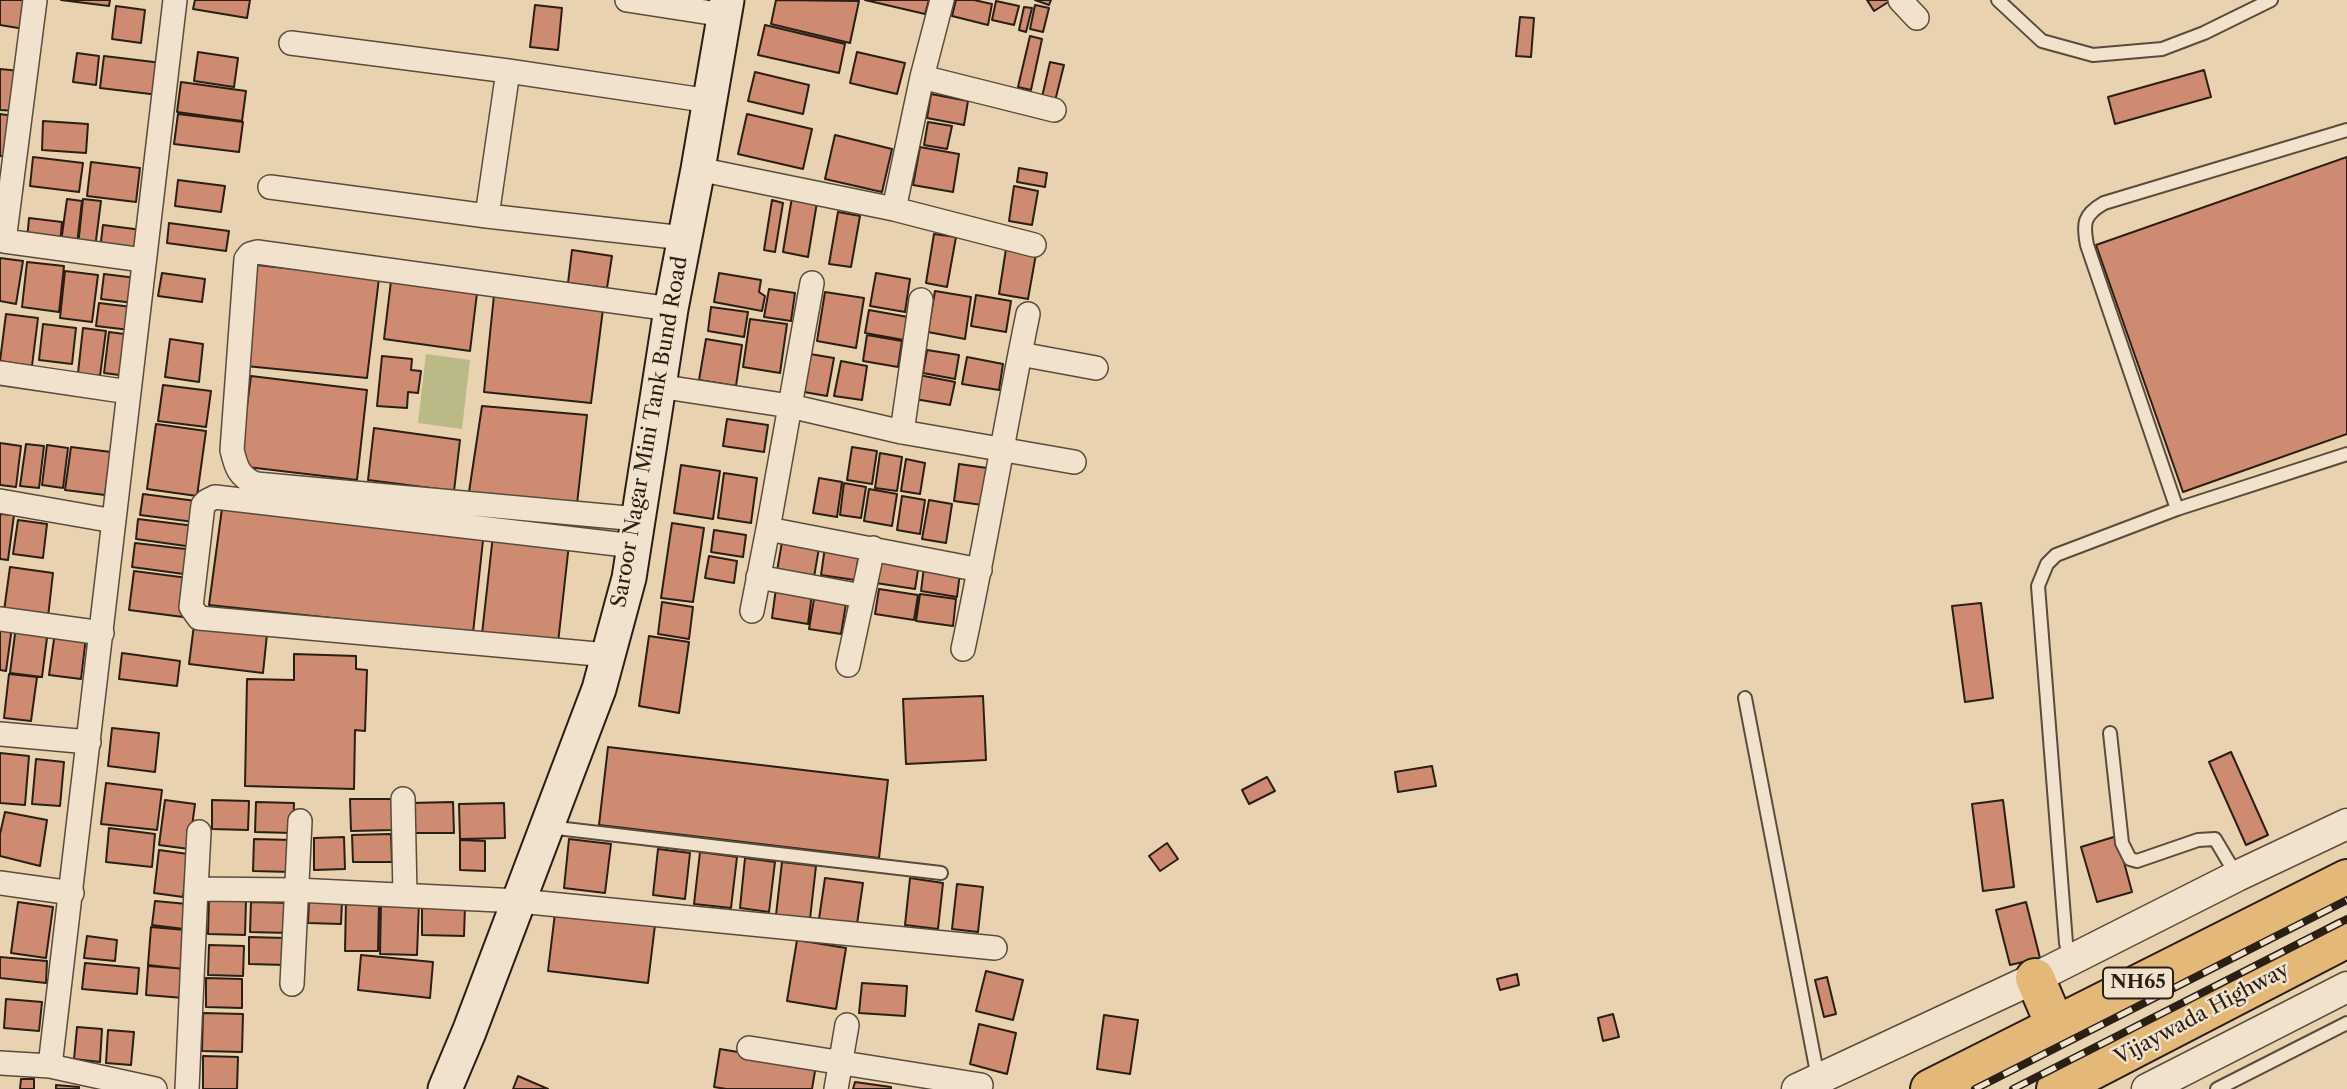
<!DOCTYPE html>
<html>
<head>
<meta charset="utf-8">
<style>
  body { margin:0 }
  canvas { display:block; background:#e8d2b0 }
</style>
</head>
<body>
<canvas width="2347" height="1089"></canvas>
<script>
const ctx = document.querySelector('canvas').getContext('2d');
ctx.lineJoin = 'round';
function paint(path, color) { ctx.fillStyle = color; ctx.fill(path, 'evenodd'); }
function trace(path, color, width, dash) { ctx.strokeStyle = color; ctx.lineWidth = width; ctx.lineCap = dash ? 'butt' : 'round'; ctx.setLineDash(dash || []); ctx.stroke(path); }
function label(font, color, halo, rows, align = 'center') {
  ctx.font = font + ' "Libre Caslon Text",serif'; ctx.lineWidth = 5; ctx.setLineDash([]); ctx.textBaseline = 'middle'; ctx.strokeStyle = halo; ctx.fillStyle = color; for (const [text, x, y, turn = 0] of rows) {
    ctx.save(); ctx.translate(x, y); ctx.rotate((+turn || 0) * Math.PI / 180); ctx.textAlign = isNaN(turn) ? turn : align; if (halo) ctx.strokeText(text, 0, 0); ctx.fillText(text, 0, 0); ctx.restore();
  }
}
const green = new Path2D(`
  M426 354 470 360 462 429 418 423Z`);
const building = new Path2D(`
  M0 0H28L24 29 0 25Z
  M61 0H110L109 6Z
  M195 0H250L247 18 193 9Z
  M776 0 859 1 850 43 771 24Z
  M865 0H929L925 14Z
  M956 0H974L992 4 988 25 952 16Z
  M1035 0H1051L1049 5Z
  M1867 0H1890V1L1874 11Z
  M996 1 1019 6 1014 25 992 20Z
  M535 5 562 8 558 50 530 47Z
  M1035 5 1049 8 1043 32 1030 29Z
  M116 6 145 10 141 43 112 39Z
  M1024 7 1032 8 1026 32 1019 30Z
  M1520 17 1534 18 1531 57 1516 56Z
  M765 25 845 44 839 73 758 55Z
  M1030 36 1042 39 1031 90 1018 87Z
  M198 52 238 58 234 87 194 81Z
  M857 52 905 63 897 94 850 83Z
  M77 53 99 56 96 85 73 82Z
  M104 56 162 63 159 95 100 88Z
  M1050 62 1064 65 1055 101 1042 97Z
  M0 69 20 71 17 111 0 110Z
  M2204 70 2211 97 2115 124 2108 97Z
  M755 72 809 85 803 114 748 101Z
  M181 82 246 91 242 121 177 112Z
  M931 94 968 101 964 125 927 118Z
  M0 114 13 116 8 157 0 156Z
  M178 114 243 122 239 152 174 144Z
  M747 114 812 129 803 169 738 154Z
  M43 121 88 124 86 153 42 150Z
  M928 122 952 126 947 149 924 145Z
  M835 135 892 149 882 192 825 179Z
  M920 147 959 154 953 192 913 185Z
  M33 157 83 163 79 192 30 186Z
  M2347 157V434L2183 492 2096 245Z
  M91 162 140 168 136 202 87 196Z
  M1019 168 1047 173 1045 187 1017 182Z
  M178 180 225 186 221 212 175 206Z
  M1014 186 1038 191 1032 225 1009 221Z
  M792 197 817 202 808 257 783 252Z
  M67 199 82 201 77 244 61 242Z
  M83 199 101 201 95 248 78 246Z
  M772 200 783 203 775 252 764 250Z
  M838 212 860 216 851 267 829 264Z
  M29 218 62 222 60 244 27 240Z
  M169 223 229 231 226 251 167 243Z
  M103 225 142 230 139 254 100 249Z
  M934 234 956 237 947 287 926 283Z
  M1006 249 1036 254 1028 299 999 294Z
  M572 250 612 256 607 288 568 283Z
  M0 258 23 261 16 304 0 301Z
  M27 262 64 266 59 312 22 307Z
  M257 265 379 278 367 378 246 366Z
  M65 271 98 275 92 322 60 318Z
  M162 273 205 279 202 302 158 296Z
  M719 273 761 280 759 292 765 296 762 311 714 302Z
  M876 273 910 279 905 312 870 306Z
  M104 274 136 278 134 303 101 299Z
  M391 281 477 293 470 351 384 339Z
  M769 289 795 293 791 321 764 317Z
  M935 291 971 297 965 339 928 332Z
  M825 292 864 298 856 348 817 341Z
  M494 295 603 309 591 403 484 392Z
  M976 295 1011 301 1006 332 971 326Z
  M99 303 132 307 130 330 96 326Z
  M711 307 748 312 744 337 708 331Z
  M869 310 908 317 904 340 865 333Z
  M6 314 38 318 32 366 0 361Z
  M750 319 787 324 780 373 743 367Z
  M43 324 76 328 72 364 39 360Z
  M83 328 106 331 100 376 78 373Z
  M109 332 132 335 127 376 104 373Z
  M867 335 902 341 898 367 863 361Z
  M170 339 203 344 199 382 165 377Z
  M706 339 742 345 736 386 699 380Z
  M927 350 959 355 955 379 923 373Z
  M810 354 834 358 827 396 804 392Z
  M382 356 412 359 411 370 421 371 418 393 408 392 407 408 377 406Z
  M967 357 1003 364 999 390 962 384Z
  M841 361 867 366 862 400 834 396Z
  M919 375 955 382 950 405 915 399Z
  M251 376 367 390 357 480 239 466Z
  M163 385 211 391 206 427 158 421Z
  M482 406 587 415 577 504 469 492Z
  M727 419 768 425 764 452 723 446Z
  M156 424 206 431 197 496 147 489Z
  M374 428 460 440 454 491 368 480Z
  M0 443 21 446 16 487 0 485Z
  M26 444 44 446 39 488 20 486Z
  M47 445 68 448 63 488 42 485Z
  M71 447 111 452 105 495 65 490Z
  M852 447 877 451 872 484 847 480Z
  M880 453 902 457 897 491 875 488Z
  M906 459 925 463 920 494 901 491Z
  M959 464 987 468 982 505 954 501Z
  M681 465 720 471 713 519 674 513Z
  M724 473 757 478 751 523 718 518Z
  M819 478 842 482 837 517 813 513Z
  M844 483 866 487 861 518 840 515Z
  M869 489 897 494 892 526 864 521Z
  M143 494 196 501 194 522 140 515Z
  M902 496 925 500 920 534 897 530Z
  M929 500 952 504 946 543 922 539Z
  M223 501 484 531 473 633 209 605Z
  M0 514 14 515 8 560 0 559Z
  M138 519 195 526 193 547 136 539Z
  M18 520 47 524 43 558 13 554Z
  M672 523 704 528 693 602 661 598Z
  M714 530 746 535 743 557 711 552Z
  M493 535 569 544 558 643 482 634Z
  M783 536 820 542 814 577 777 571Z
  M135 543 194 550 191 575 132 567Z
  M825 547 859 553 855 580 821 575Z
  M709 556 737 561 734 583 705 578Z
  M880 558 919 564 915 589 876 583Z
  M10 567 53 573 48 617 4 611Z
  M924 567 960 572 957 597 921 591Z
  M134 571 188 578 183 617 129 610Z
  M776 588 812 594 808 624 772 618Z
  M879 589 918 595 914 620 875 614Z
  M920 594 956 599 953 626 916 621Z
  M814 599 846 604 841 634 809 629Z
  M662 602 693 607 689 639 658 634Z
  M1981 603 1993 698 1965 702 1952 606Z
  M194 625 267 634 263 673 189 664Z
  M0 626 12 627 6 671 0 670Z
  M16 626 48 630 42 677 10 673Z
  M55 632 86 637 81 679 49 675Z
  M649 636 689 642 679 713 639 706Z
  M122 653 180 661 177 686 119 679Z
  M294 654 356 656V669L367 670 365 731 355 730 354 789 245 786 247 679 294 680Z
  M9 674 37 677 31 721 4 718Z
  M983 696 986 760 906 764 903 699Z
  M112 728 159 733 155 772 108 766Z
  M608 747 888 780 879 858 599 825Z
  M2231 752 2268 835 2246 845 2209 762Z
  M0 753 29 756 25 805 0 803Z
  M36 759 64 762 60 806 32 804Z
  M1432 766 1436 786 1398 792 1395 772Z
  M1267 777 1275 791 1249 804 1242 790Z
  M106 783 162 790 157 830 101 824Z
  M350 799H393V830L351 831Z
  M165 800 195 804 189 849 159 845Z
  M212 800 249 801 248 830 212 829Z
  M2003 800 2014 887 1983 891 1972 804Z
  M256 802 294 803 293 833 255 832Z
  M453 802 454 833H411V803Z
  M504 803 505 838 460 839 459 804Z
  M5 812 47 820 40 866 0 856V834Z
  M109 828 155 834 152 867 106 862Z
  M391 834 392 862H353L352 835Z
  M2117 836 2132 892 2097 902 2081 847Z
  M344 837 345 869 314 870V838Z
  M254 839 292 840 291 872 253 871Z
  M569 839 611 844 605 893 564 888Z
  M460 840 485 841V871L460 870Z
  M1167 843 1178 859 1160 871 1149 856Z
  M658 849 690 853 685 899 653 895Z
  M159 850 188 854 183 897 154 893Z
  M700 852 737 857 731 908 694 904Z
  M745 858 775 862 769 912 740 908Z
  M782 862 816 866 810 919 776 915Z
  M825 878 863 883 857 924 819 919Z
  M910 878 943 883 938 929 905 925Z
  M957 884 983 887 978 932 952 929Z
  M209 899 246 900 245 935 208 934Z
  M346 899 379 900 378 951H345Z
  M155 901 187 904 184 929 152 925Z
  M309 901H342L341 924 308 923Z
  M381 901 419 902 417 955 380 954Z
  M18 902 53 907 46 958 11 953Z
  M251 902 290 903 289 933 250 932Z
  M2026 902 2040 958 2010 965 1996 910Z
  M422 905 465 906 464 936 422 935Z
  M555 913 655 925 648 983 548 971Z
  M151 927 186 930 183 969 148 965Z
  M87 936 117 940 115 961 84 958Z
  M249 937 286 938V965L249 964Z
  M797 940 846 948 836 1009 787 1001Z
  M209 945 244 946 243 976 208 975Z
  M361 955 433 962 430 998 358 990Z
  M0 957 47 961 46 983 0 978Z
  M85 963 139 968 137 994 82 989Z
  M148 966 187 969 184 998 146 995Z
  M986 971 1023 980 1013 1020 976 1011Z
  M1517 974 1519 985 1500 990 1497 979Z
  M1827 977 1836 1014 1824 1017 1815 980Z
  M206 978 242 979V1008L206 1007Z
  M862 983 907 986 905 1016 859 1013Z
  M6 999 42 1002 39 1031 4 1028Z
  M203 1013 243 1014 242 1052 202 1051Z
  M1613 1014 1619 1037 1603 1041 1598 1018Z
  M1104 1015 1138 1020 1130 1074 1097 1069Z
  M979 1024 1016 1033 1007 1074 970 1064Z
  M77 1027 102 1029 100 1062 74 1059Z
  M108 1030 134 1032 131 1065 106 1063Z
  M720 1049 816 1065 812 1089H726L714 1087Z
  M203 1056 238 1057 237 1089H203Z
  M518 1076 548 1089H513Z
  M21 1079H34V1089H20Z
  M855 1082 891 1087V1089H853Z
  M56 1085 79 1087V1089H56Z`);
const service = new Path2D(`
  M1998 0 2042 41 2093 55 2162 49 2204 33 2271 0
  M2347 130 2104 203C2083 215 2083 224 2087 245L2177 509 2347 454
  M1745 698 1818 1078
  M2110 733 2122 843 2130 859 2137 861 2198 840 2215 839 2237 876
  M548 827 941 873
  M2070 960 2066 943 2038 586 2047 564 2056 555 2177 509
  M2217 1089 2347 1023`);
const minor = new Path2D(`
  M35 0 4 241 143 260
  M627 0 724 15
  M1900 0 1917 18
  M291 43 508 71 710 101
  M922 77 1054 110
  M698 169 894 209 1034 245
  M270 187 487 216 684 238
  M894 209 922 77 942 0
  M487 216 508 71
  M812 283 768 529 980 570
  M1020 354 1096 368
  M0 373 129 392 175 0
  M658 386 790 406 902 432 1074 462
  M902 432 921 300
  M0 501 114 521
  M638 519 256 484C239 477 236 467 232 450L246 259 250 254 257 252 671 309
  M758 577 862 596
  M752 611 768 529
  M0 619 102 633
  M963 649C987 538 1005 426 1028 314
  M608 655 199 618 191 607 203 505 207 501 215 497 634 546
  M848 665 873 548
  M0 734 89 742
  M403 799 405 895
  M0 883 72 893
  M196 889 199 832
  M292 984 300 821
  M749 1048 981 1085
  M0 1063 50 1066 155 1089
  M50 1066 129 392
  M187 1089 196 889 296 890 519 901 995 948
  M836 1089 847 1025`);
const tertiary = new Path2D(`
  M1797 1089 2035 978 2237 876 2347 824
  M2147 1089 2347 987`);
const secondary = new Path2D(`
  M445 1089 469 1032 599 689 629 578 671 309 698 169 727 0`);
const trunk = new Path2D(`
  M2035 978 2055 1025
  M1930 1089 2347 879
  M2056 1089 2347 938`);
const rail = new Path2D(`
  M1975 1089 2347 900
  M2013 1089 2347 919`);
const shields = [
  [2138,983,70]
];
const shieldNames = [
  ["NH65",2138,983]
];
const streetNames = [
  ["Saroor Nagar Mini Tank Bund Road",650,432,-80],
  ["Vijaywada Highway",2202,1014,-28]
];
paint(green, '#bbba87');
paint(building, '#cf8b71');
trace(building, '#2a1f14', 2);
trace(service, '#5a4c3b', 16);
trace(minor, '#5a4c3b', 26);
trace(tertiary, '#5a4c3b', 33);
trace(secondary, '#2a1f14', 37);
trace(trunk, '#2a1f14', 42);
trace(service, '#f0e2cc', 12);
trace(minor, '#f0e2cc', 23);
trace(tertiary, '#f0e2cc', 30);
trace(secondary, '#f0e2cc', 33);
trace(trunk, '#e4b978', 38);
trace(rail, '#2a1f14', 8);
trace(rail, '#f0e2cc', 5, [16]);
for (const [x, y, w] of shields) { const box = new Path2D(); box.roundRect(x - w / 2, y - 15.5, w, 31, 5); ctx.fillStyle = '#f0e2cc'; ctx.fill(box); trace(box, '#2a1f14', 2); }
label('bold 19px', '#2a1f14', null, shieldNames);
label('21px', '#2a1f14', '#f0e2cc', streetNames);
</script>
</body>
</html>
